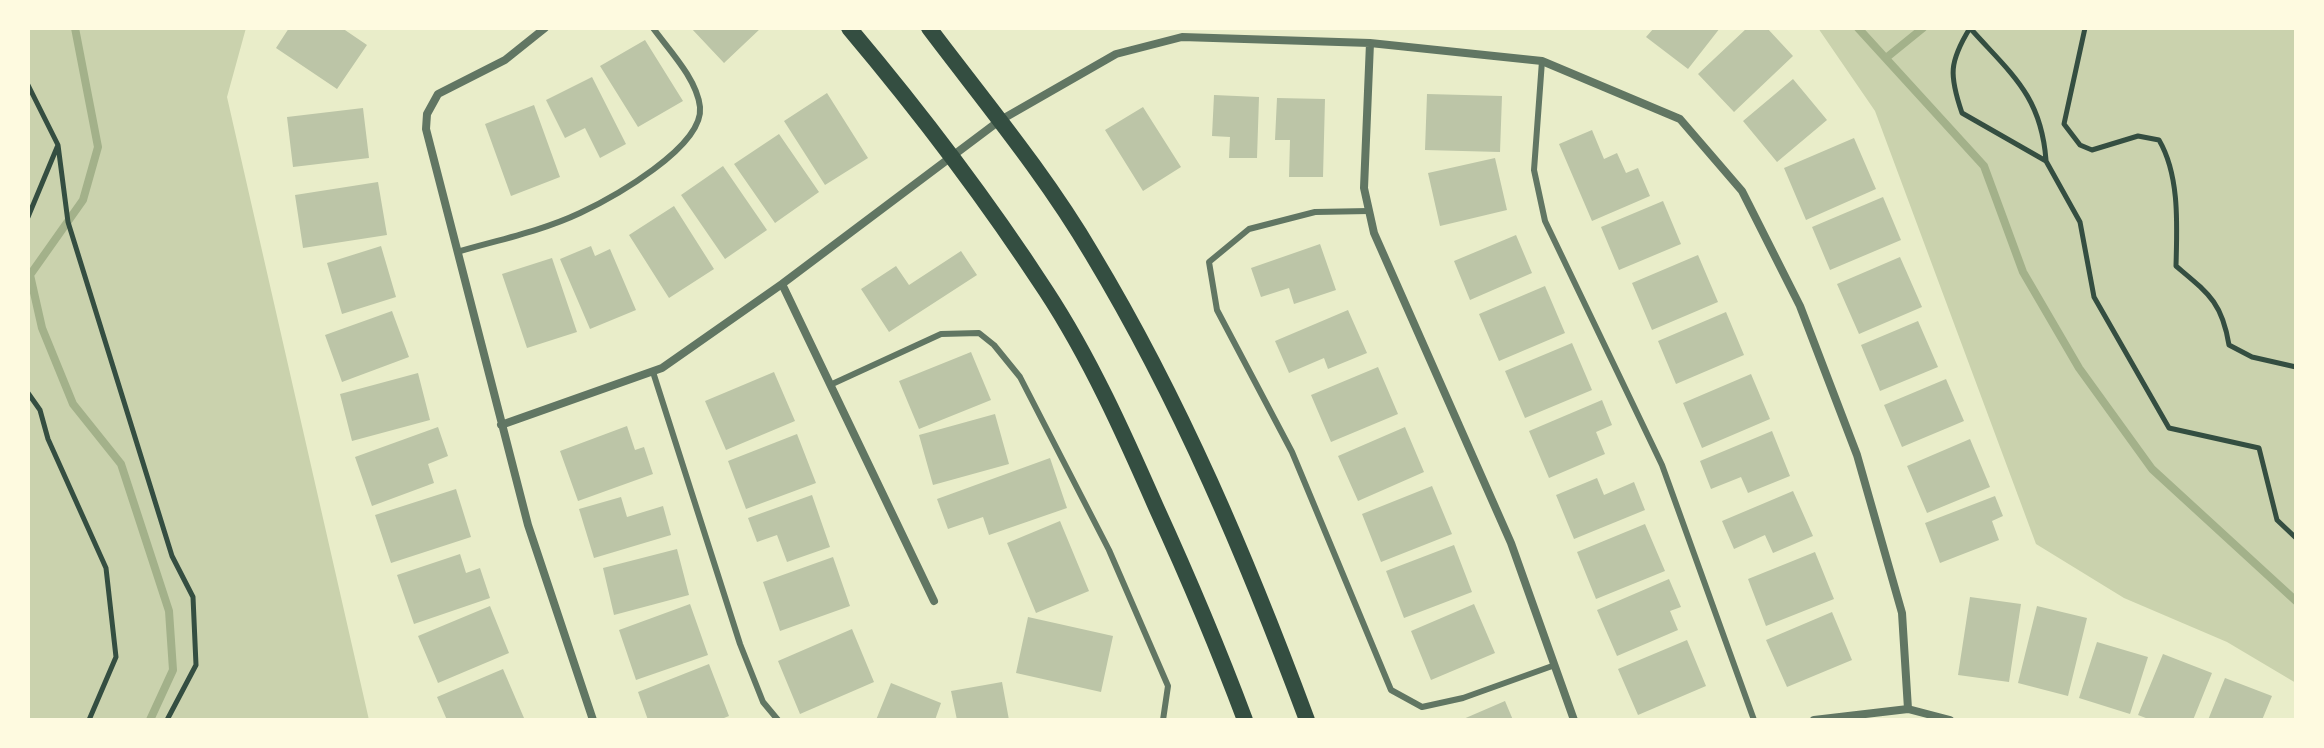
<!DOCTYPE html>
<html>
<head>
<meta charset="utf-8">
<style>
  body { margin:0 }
  #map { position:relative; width:2324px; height:748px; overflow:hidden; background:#e9edc9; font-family:Karla,sans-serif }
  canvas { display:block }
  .frame { position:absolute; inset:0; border:30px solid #fefae0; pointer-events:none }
</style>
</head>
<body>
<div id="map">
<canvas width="2324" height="748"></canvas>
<div class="frame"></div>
</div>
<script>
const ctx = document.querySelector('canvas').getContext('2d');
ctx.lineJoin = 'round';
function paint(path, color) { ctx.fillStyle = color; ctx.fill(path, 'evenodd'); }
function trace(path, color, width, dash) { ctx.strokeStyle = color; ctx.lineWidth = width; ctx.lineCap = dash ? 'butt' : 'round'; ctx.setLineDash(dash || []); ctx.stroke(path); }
const green = new Path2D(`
  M28 28H246L227 97 369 720H28Z
  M1818 28H2296V683L2227 642 2124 598 2036 544 1875 111Z`);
const stream = new Path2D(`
  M75 28 98 147 83 200 30 275 42 328 73 404 121 464 169 611 173 670 150 720
  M1858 28 1984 166 2023 272 2079 368 2152 469 2296 601
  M1886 58 1923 28`);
const building = new Path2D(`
  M289 28H342L367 45 337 89 276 48Z
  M691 28H761L724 63Z
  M1654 28H1720L1688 69 1646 37Z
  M1747 28H1767L1793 56 1734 112 1698 74Z
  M645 40 683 101 638 127 600 66Z
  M592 77 626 144 600 158 585 128 565 138 546 100Z
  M1793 79 1827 120 1777 162 1743 121Z
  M827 93 868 158 825 185 784 121Z
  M1427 94 1502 96 1500 152 1425 150Z
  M1214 95 1259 97 1257 158H1229L1230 137 1212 136Z
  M1277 98 1325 99 1323 177H1289L1290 140H1275Z
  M534 105 560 177 511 196 485 124Z
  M1143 107 1181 167 1143 191 1105 130Z
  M363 108 369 158 293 167 287 117Z
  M1592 130 1604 159 1617 153 1626 173 1638 168 1650 196 1592 221 1559 144Z
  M779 134 819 192 775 223 734 164Z
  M1854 138 1876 189 1806 220 1784 168Z
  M1495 158 1507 210 1440 226 1428 173Z
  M723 166 767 230 725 259 681 195Z
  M378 182 387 235 303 248 295 195Z
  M1883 197 1901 240 1830 270 1812 227Z
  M1663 201 1681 244 1619 270 1601 227Z
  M674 206 714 269 669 298 629 235Z
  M1516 235 1532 273 1470 300 1454 261Z
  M1320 244 1336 290 1294 304 1289 288 1261 297 1251 268Z
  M381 246 396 297 342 314 327 263Z
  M591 246 595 256 610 249 636 310 590 329 560 259Z
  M961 251 977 275 889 332 861 289 896 266 909 285Z
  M1698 255 1718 302 1652 330 1632 283Z
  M1900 257 1922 307 1859 334 1837 284Z
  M552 258 577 332 527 348 502 274Z
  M1545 286 1565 333 1499 361 1479 314Z
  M1348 310 1367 353 1328 369 1324 358 1289 373 1275 341Z
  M392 311 409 357 342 382 325 335Z
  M1726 312 1744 355 1676 384 1658 341Z
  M1918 321 1938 367 1880 391 1861 345Z
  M1572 343 1592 390 1525 418 1505 371Z
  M971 352 991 400 919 429 899 381Z
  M1378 367 1398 414 1331 442 1311 395Z
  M774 372 795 421 726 450 705 401Z
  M418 373 430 420 352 441 340 394Z
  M1751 374 1770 419 1702 448 1683 403Z
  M1946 379 1964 421 1902 447 1884 405Z
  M1602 400 1612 425 1596 432 1605 454 1549 478 1529 431Z
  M995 414 1009 464 933 485 919 435Z
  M627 426 635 450 644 447 653 474 578 501 560 451Z
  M438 427 448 456 428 464 434 483 372 506 355 457Z
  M1405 427 1424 472 1358 501 1338 456Z
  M1772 431 1790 476 1748 493 1741 477 1711 489 1700 461Z
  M797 434 816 483 746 509 728 461Z
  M1970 439 1990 487 1927 513 1907 466Z
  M1050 458 1067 508 989 535 983 517 948 529 937 499Z
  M1597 478 1604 495 1634 482 1645 510 1574 539 1556 495Z
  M1432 486 1452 534 1381 562 1362 514Z
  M456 489 471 537 391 563 375 515Z
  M1793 491 1813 536 1773 553 1765 535 1734 549 1722 521Z
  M812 495 830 547 787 562 777 535 757 542 748 518Z
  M1995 496 2003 516 1992 521 1999 540 1940 563 1925 523Z
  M621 497 627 517 663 506 671 535 594 558 579 509Z
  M1060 521 1089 591 1036 613 1007 543Z
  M1645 524 1665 571 1596 599 1577 552Z
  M1454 545 1472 592 1404 618 1386 571Z
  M677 549 689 595 614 615 603 568Z
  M1815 552 1834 599 1766 626 1748 579Z
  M460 554 466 573 480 568 490 598 414 624 397 575Z
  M833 557 850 606 780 631 763 582Z
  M1669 579 1681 607 1670 611 1678 630 1617 656 1597 610Z
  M1970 597 2021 604 2009 682 1958 675Z
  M690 604 708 655 636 680 619 630Z
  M1474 604 1495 653 1431 680 1411 631Z
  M490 606 509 653 438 683 418 636Z
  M2037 606 2087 618 2068 696 2018 683Z
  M1832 612 1852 660 1787 687 1766 640Z
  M1028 617 1113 636 1101 692 1016 673Z
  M852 629 874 682 800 714 778 661Z
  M1687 640 1706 686 1638 715 1618 669Z
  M2097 642 2148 657 2130 714 2079 698Z
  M2163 654 2212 673 2193 720H2151L2138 715Z
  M709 664 729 716 719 720H648L638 692Z
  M503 669 524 718 447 720 437 697Z
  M2225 678 2272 696 2262 720H2208Z
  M1002 682 1009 720H957L951 691Z
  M891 683 941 703 935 720H876Z
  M1505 701 1513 720H1461Z`);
const path = new Path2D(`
  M1970 28C1949 62 1949 75 1962 113L2046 161 2080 222 2094 297 2169 428 2259 448 2277 520 2296 538
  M1970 28C2011 74 2041 95 2046 160
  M2085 28 2064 124 2080 145 2092 150 2138 136 2159 140C2180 176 2177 226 2176 266 2208 293 2222 302 2229 345L2252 357 2296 367
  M28 85 58 145 28 217
  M58 145 68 222 172 556 193 597 196 665 167 720
  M28 393 40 410 48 439 106 568 116 657 89 720`);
const service = new Path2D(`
  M1542 61 1534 170 1545 221 1662 465 1754 720
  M1369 211 1315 212 1249 229 1209 262 1217 310 1292 452 1391 690 1422 707 1463 698 1555 665
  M457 252C498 240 542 231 580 213 612 198 704 147 700 107 697 79 669 50 653 28
  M653 372 740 644 763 702 778 720
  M830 385 941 334 979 333 994 345 1020 377 1109 550 1168 686 1163 720`);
const minor = new Path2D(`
  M545 28 505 60 438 94 427 114 426 129 528 525 593 720
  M1370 43 1364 188 1374 233 1511 543 1574 720
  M782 284 934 601
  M501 425 662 368 782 284 999 121 1116 54 1182 37 1370 43 1542 61 1680 119 1742 191 1800 306 1857 455 1902 613 1908 709
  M1814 720 1908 709 1950 720`);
const secondary = new Path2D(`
  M849 28C919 111 986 199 1046 291 1090 358 1124 434 1156 507 1188 577 1218 648 1245 720
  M929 28C984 101 1045 174 1092 254 1181 402 1247 559 1307 720`);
paint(green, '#cad2ad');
trace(stream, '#a3b18a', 8);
paint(building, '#bcc5a7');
trace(path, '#344e41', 5);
trace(service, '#617663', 6);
trace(minor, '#617663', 8);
trace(secondary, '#344e41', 16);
</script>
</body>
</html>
